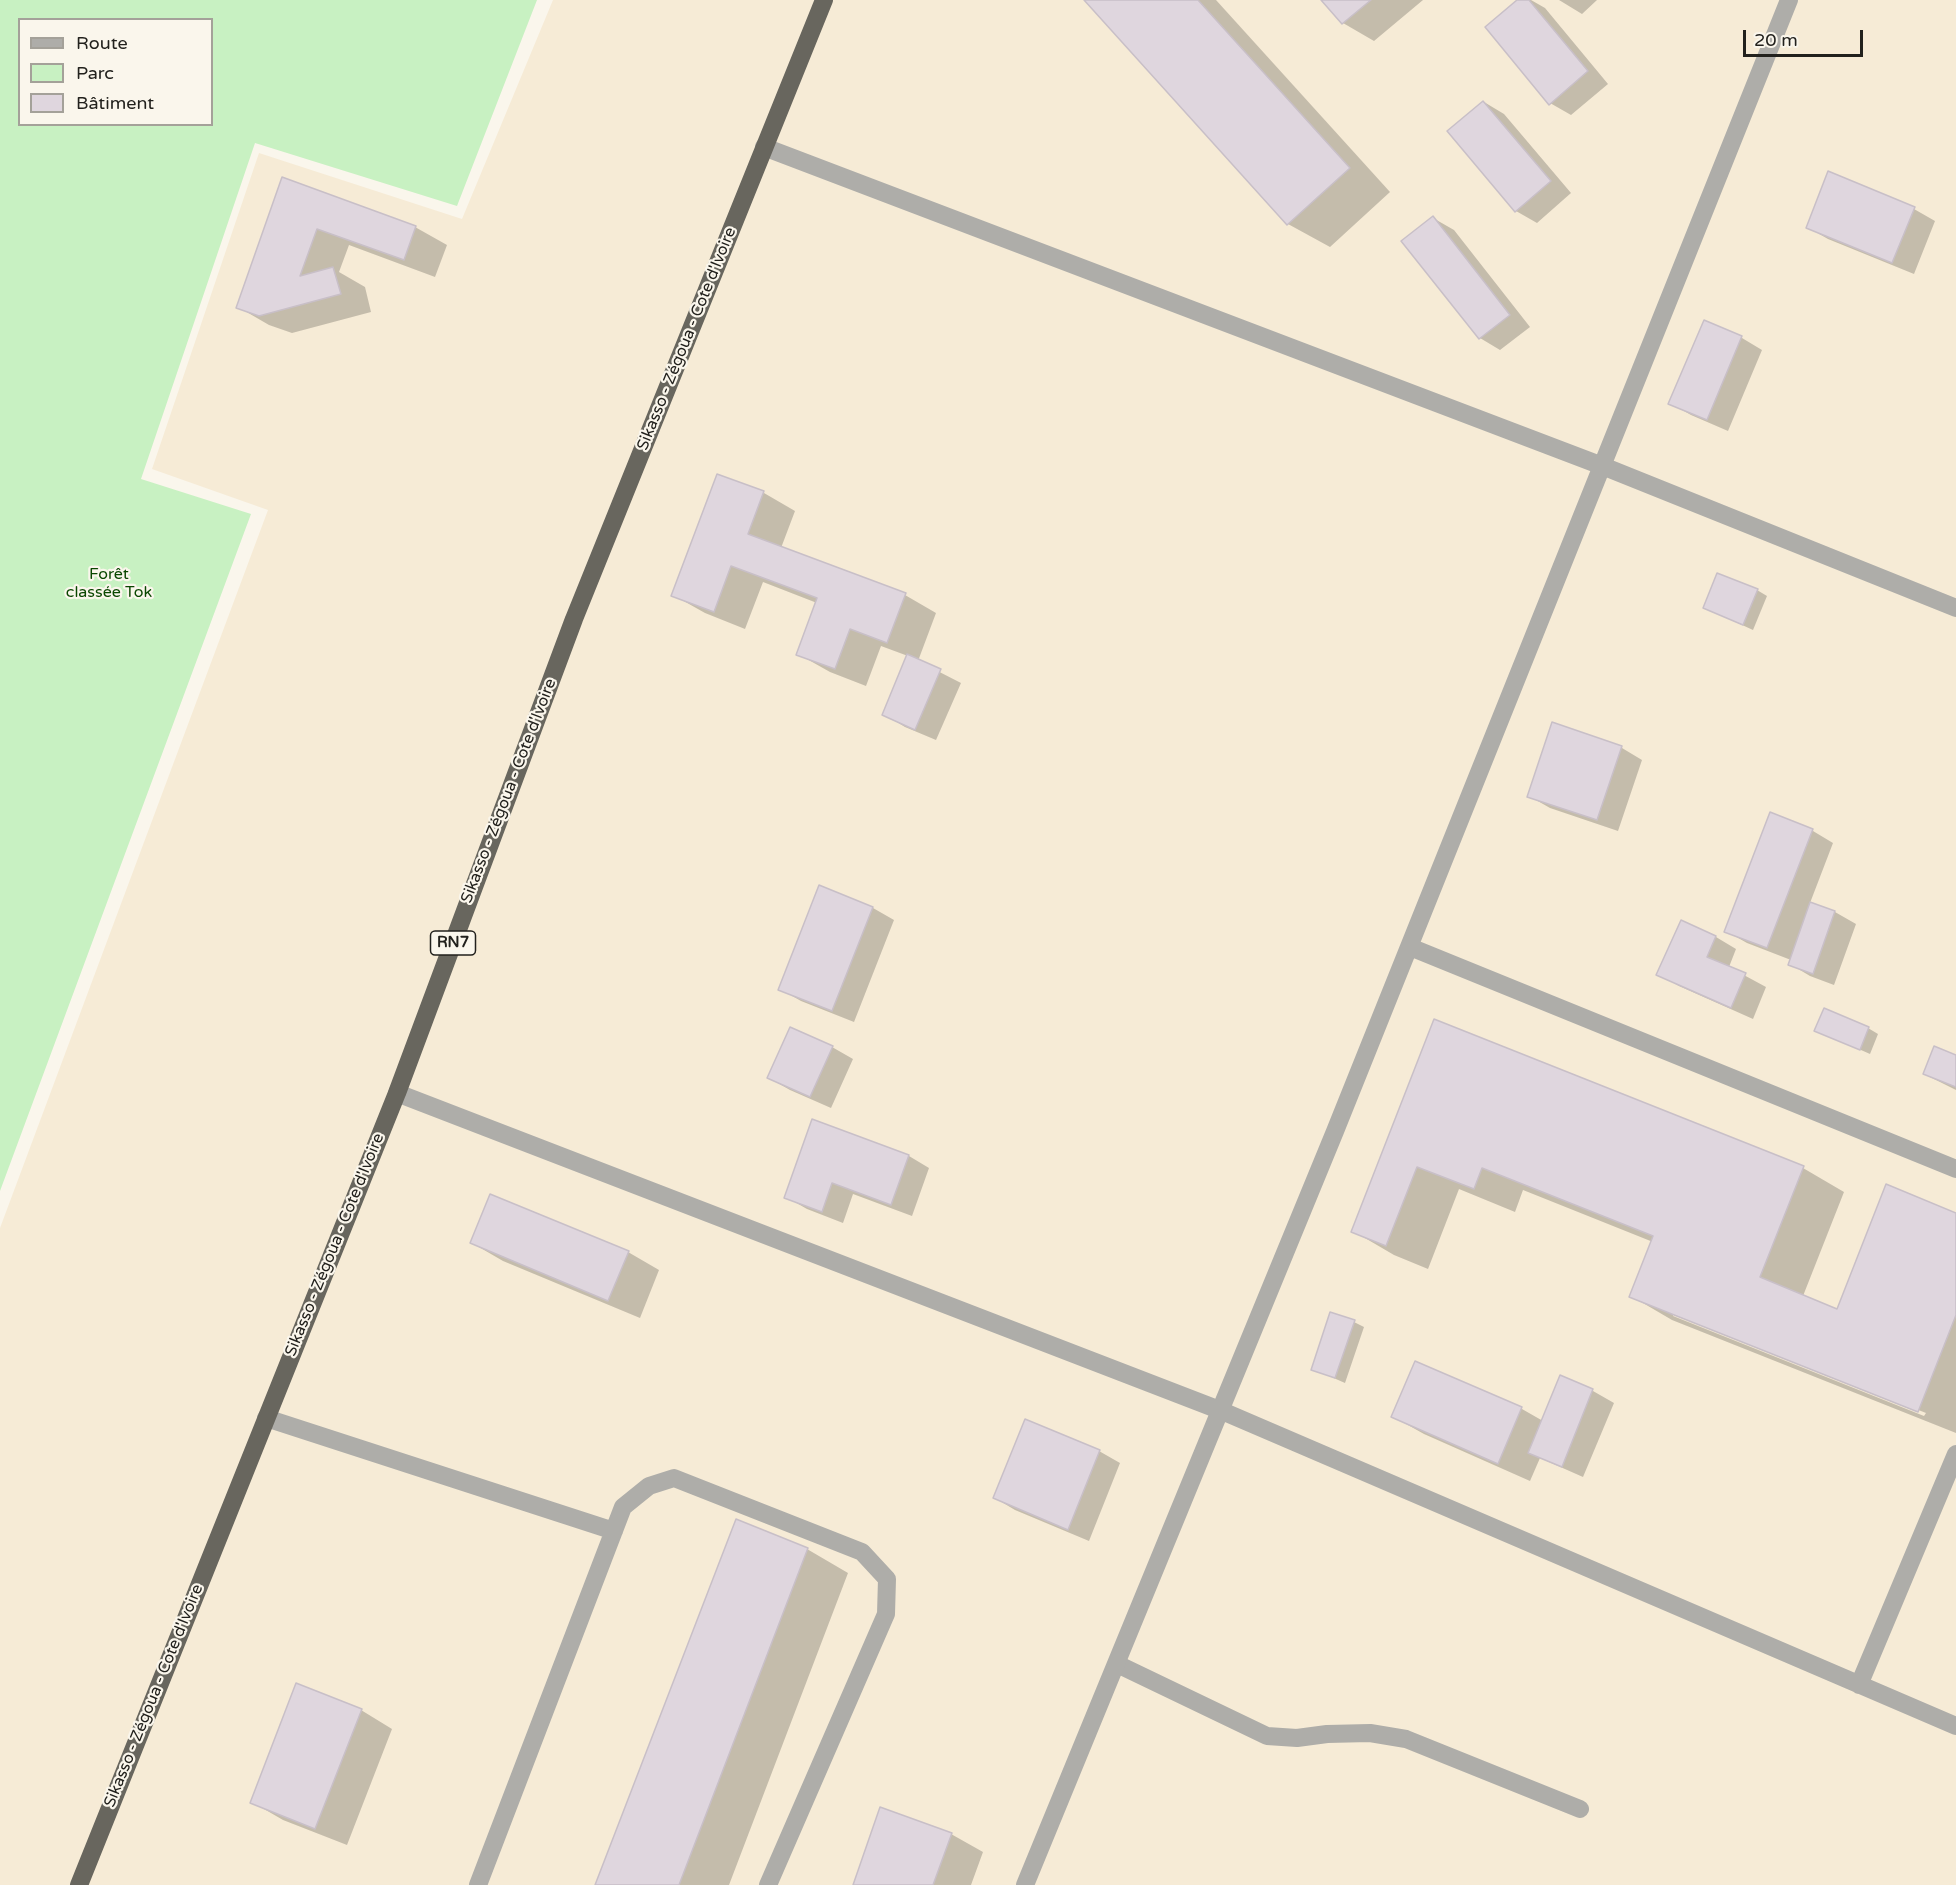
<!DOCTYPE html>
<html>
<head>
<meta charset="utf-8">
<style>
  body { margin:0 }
  #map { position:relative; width:1956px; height:1885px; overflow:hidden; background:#faf6ec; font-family:"Varela Round",sans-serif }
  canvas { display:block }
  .legend { position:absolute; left:18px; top:18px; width:195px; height:108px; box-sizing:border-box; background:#faf6ec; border:2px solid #a4a199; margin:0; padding:8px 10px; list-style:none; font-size:18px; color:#22211d }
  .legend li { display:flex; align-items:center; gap:12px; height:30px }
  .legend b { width:30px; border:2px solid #a4a199 }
  .scale { position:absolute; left:1743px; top:30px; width:120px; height:27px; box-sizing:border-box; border:3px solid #22211d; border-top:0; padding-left:8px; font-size:18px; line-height:21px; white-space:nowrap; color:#22211d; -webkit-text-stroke:4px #faf6ec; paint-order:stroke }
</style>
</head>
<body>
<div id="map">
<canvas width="1956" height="1885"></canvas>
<ul class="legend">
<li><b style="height:8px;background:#aeada9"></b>Route</li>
<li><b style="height:16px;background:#c8f1c2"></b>Parc</li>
<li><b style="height:16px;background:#dfd6de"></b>Bâtiment</li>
</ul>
<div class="scale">20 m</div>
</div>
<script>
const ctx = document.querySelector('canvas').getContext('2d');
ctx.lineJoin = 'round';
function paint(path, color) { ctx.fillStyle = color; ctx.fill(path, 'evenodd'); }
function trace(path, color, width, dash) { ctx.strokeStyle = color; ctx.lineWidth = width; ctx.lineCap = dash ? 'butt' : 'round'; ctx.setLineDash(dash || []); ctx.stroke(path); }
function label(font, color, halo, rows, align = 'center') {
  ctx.font = font + ' "Varela Round",sans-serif'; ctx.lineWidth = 4.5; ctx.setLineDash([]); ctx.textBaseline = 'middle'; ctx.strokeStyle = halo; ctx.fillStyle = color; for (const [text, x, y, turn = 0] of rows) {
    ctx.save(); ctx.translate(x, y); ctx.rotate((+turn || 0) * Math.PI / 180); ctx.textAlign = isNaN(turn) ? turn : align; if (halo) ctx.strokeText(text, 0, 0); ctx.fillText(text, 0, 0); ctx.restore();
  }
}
const industrial = new Path2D(`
  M553 0H1956V1885H0V1228L268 510 152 469 259 153 462 219Z`);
const green = new Path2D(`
  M0 0H537L457 206 255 143 141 479 251 514 0 1191ZM20 20H212V124H20Z`);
const shadow = new Path2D(`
  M1086 0H1216L1390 192 1330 247 1288 224Z
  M1323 0H1423L1374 41 1343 23Z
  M1519 0H1531L1545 8 1608 84 1571 115 1550 103Z
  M1559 0H1597L1582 14Z
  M1484 102 1504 114 1571 193 1537 223 1516 211Z
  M283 179 415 227 447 245 435 277 349 245 339 272 365 287 371 312 292 333 269 325 238 307Z
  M1914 209 1935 221 1914 274 1828 239 1807 227Z
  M1433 218 1454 230 1530 327 1500 350 1480 338Z
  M1705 322 1742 338 1762 350 1728 431 1691 415 1670 403Z
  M718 476 764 493 795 511 781 548 905 595 936 613 918 661 961 683 936 740 905 727 884 714 908 656 881 646 866 686 830 672 798 654 817 603 763 582 745 629 705 613 673 595Z
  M1757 590 1767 596 1753 630 1705 608Z
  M1553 724 1622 748 1642 760 1618 831 1550 808 1529 796Z
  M1771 814 1813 831 1833 843 1810 903 1835 912 1856 924 1834 985 1810 976 1790 964 1791 960 1747 943 1726 931Z
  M820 887 873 908 894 920 854 1022 801 1001 780 989Z
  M1681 922 1716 937 1736 949 1729 967 1766 987 1753 1019 1679 986 1658 974Z
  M1435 1021 1803 1168 1844 1192 1803 1296 1838 1310 1956 1214V1433L1672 1320 1631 1296 1653 1242 1523 1190 1515 1212 1459 1189 1428 1269 1394 1255 1353 1231ZM1673 1312 1926 1413 1924 1416 1673 1316Z
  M1868 1028 1878 1034 1870 1054 1816 1030Z
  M832 1047 853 1059 831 1108 790 1090 769 1078Z
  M1956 1056V1090L1924 1074Z
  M813 1121 909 1156 929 1168 912 1216 853 1194 843 1223 807 1209 786 1197Z
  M472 1243 628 1252 659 1270 640 1318 503 1261Z
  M1354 1322 1364 1327 1345 1383 1313 1369Z
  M1416 1362 1522 1409 1543 1421 1561 1377 1593 1391 1614 1403 1583 1477 1540 1458 1530 1481 1424 1434 1392 1416Z
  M1099 1451 1120 1463 1089 1541 1015 1510 995 1498Z
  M807 1549 848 1573 729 1885H597Z
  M361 1710 392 1729 347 1845 283 1820 252 1802Z
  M951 1834 983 1852 971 1885H854Z`);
const building = new Path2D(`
  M1084 0H1198L1350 168 1287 225Z
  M1321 0H1371L1342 24Z
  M1517 0H1529L1588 71 1549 105 1485 27Z
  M1483 101 1551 181 1515 212 1447 131Z
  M1828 171 1915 207 1892 263 1806 228Z
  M282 177 416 226 404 260 317 229 300 276 333 267 341 294 259 316 236 308Z
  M1433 216 1510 315 1479 339 1401 241Z
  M1704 320 1742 336 1707 420 1668 404Z
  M717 474 764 491 748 534 906 593 887 643 850 629 835 669 796 655 817 598 731 566 714 612 671 596Z
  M1717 573 1758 589 1743 625 1703 608Z
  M907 654 941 669 915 730 882 715Z
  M1552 722 1622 746 1597 820 1527 797Z
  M1770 812 1813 829 1767 948 1724 932Z
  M819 885 873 907 832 1011 778 990Z
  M1810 902 1835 911 1813 974 1788 965Z
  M1681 920 1716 936 1707 957 1746 973 1731 1008 1656 975Z
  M1824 1008 1869 1027 1860 1050 1814 1031Z
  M1434 1019 1804 1166 1760 1277 1837 1309 1886 1184 1956 1213V1315L1918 1412 1629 1297 1653 1236 1482 1168 1474 1189 1417 1167 1386 1246 1351 1232Z
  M790 1027 833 1046 810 1097 767 1078Z
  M1934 1046 1956 1055V1087L1923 1074Z
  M812 1119 909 1155 891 1205 832 1183 822 1212 784 1198Z
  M490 1194 629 1251 608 1301 470 1243Z
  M1330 1312 1355 1320 1335 1378 1311 1370Z
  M1415 1361 1522 1407 1498 1464 1391 1417Z
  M1560 1375 1593 1389 1562 1467 1528 1453Z
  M1025 1419 1100 1450 1068 1530 993 1498Z
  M736 1519 808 1548 679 1885H595Z
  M296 1683 362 1709 315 1829 250 1803Z
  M880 1807 952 1833 933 1885H853Z`);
const service = new Path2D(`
  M266 1418 614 1531
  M1117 1664 1267 1736 1297 1738 1327 1734 1370 1733 1406 1739 1580 1809
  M478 1885 623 1507 649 1486 674 1478 862 1552 887 1579 886 1614 768 1885`);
const minor = new Path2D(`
  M764 147 1605 467 1956 608
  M1410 947 1956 1169
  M397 1093 1222 1411 1956 1726
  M1859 1685 1956 1454
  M1025 1885C1285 1259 1540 630 1789 0`);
const trunk = new Path2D(`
  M79 1885 397 1093 574 619 824 0`);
const shields = [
  [453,943,45]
];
const shieldNames = [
  ["RN7",453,943]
];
const streetNames = [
  ["Sikasso - Zégoua - Cote d'Ivoire",687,339,-68],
  ["Sikasso - Zégoua - Cote d'Ivoire",509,791,-69],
  ["Sikasso - Zégoua - Cote d'Ivoire",335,1245,-68],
  ["Sikasso - Zégoua - Cote d'Ivoire",154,1696,-68]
];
const parkNames = [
  ["Forêt",109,575],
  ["classée Tok",109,593]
];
paint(industrial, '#f6ebd6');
paint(green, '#c8f1c2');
paint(shadow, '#0003');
paint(building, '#dfd6de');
trace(building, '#c8bfc7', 1.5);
trace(service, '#aeada9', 18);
trace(minor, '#aeada9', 18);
trace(trunk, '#68665e', 18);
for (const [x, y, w] of shields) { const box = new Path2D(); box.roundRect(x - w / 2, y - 12, w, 24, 4.5); ctx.fillStyle = '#faf6ec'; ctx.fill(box); trace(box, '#22211d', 1.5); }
label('bold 15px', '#22211d', null, shieldNames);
label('16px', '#22211d', '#faf6ec', streetNames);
label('16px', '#0a4700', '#faf6ec', parkNames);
</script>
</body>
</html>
